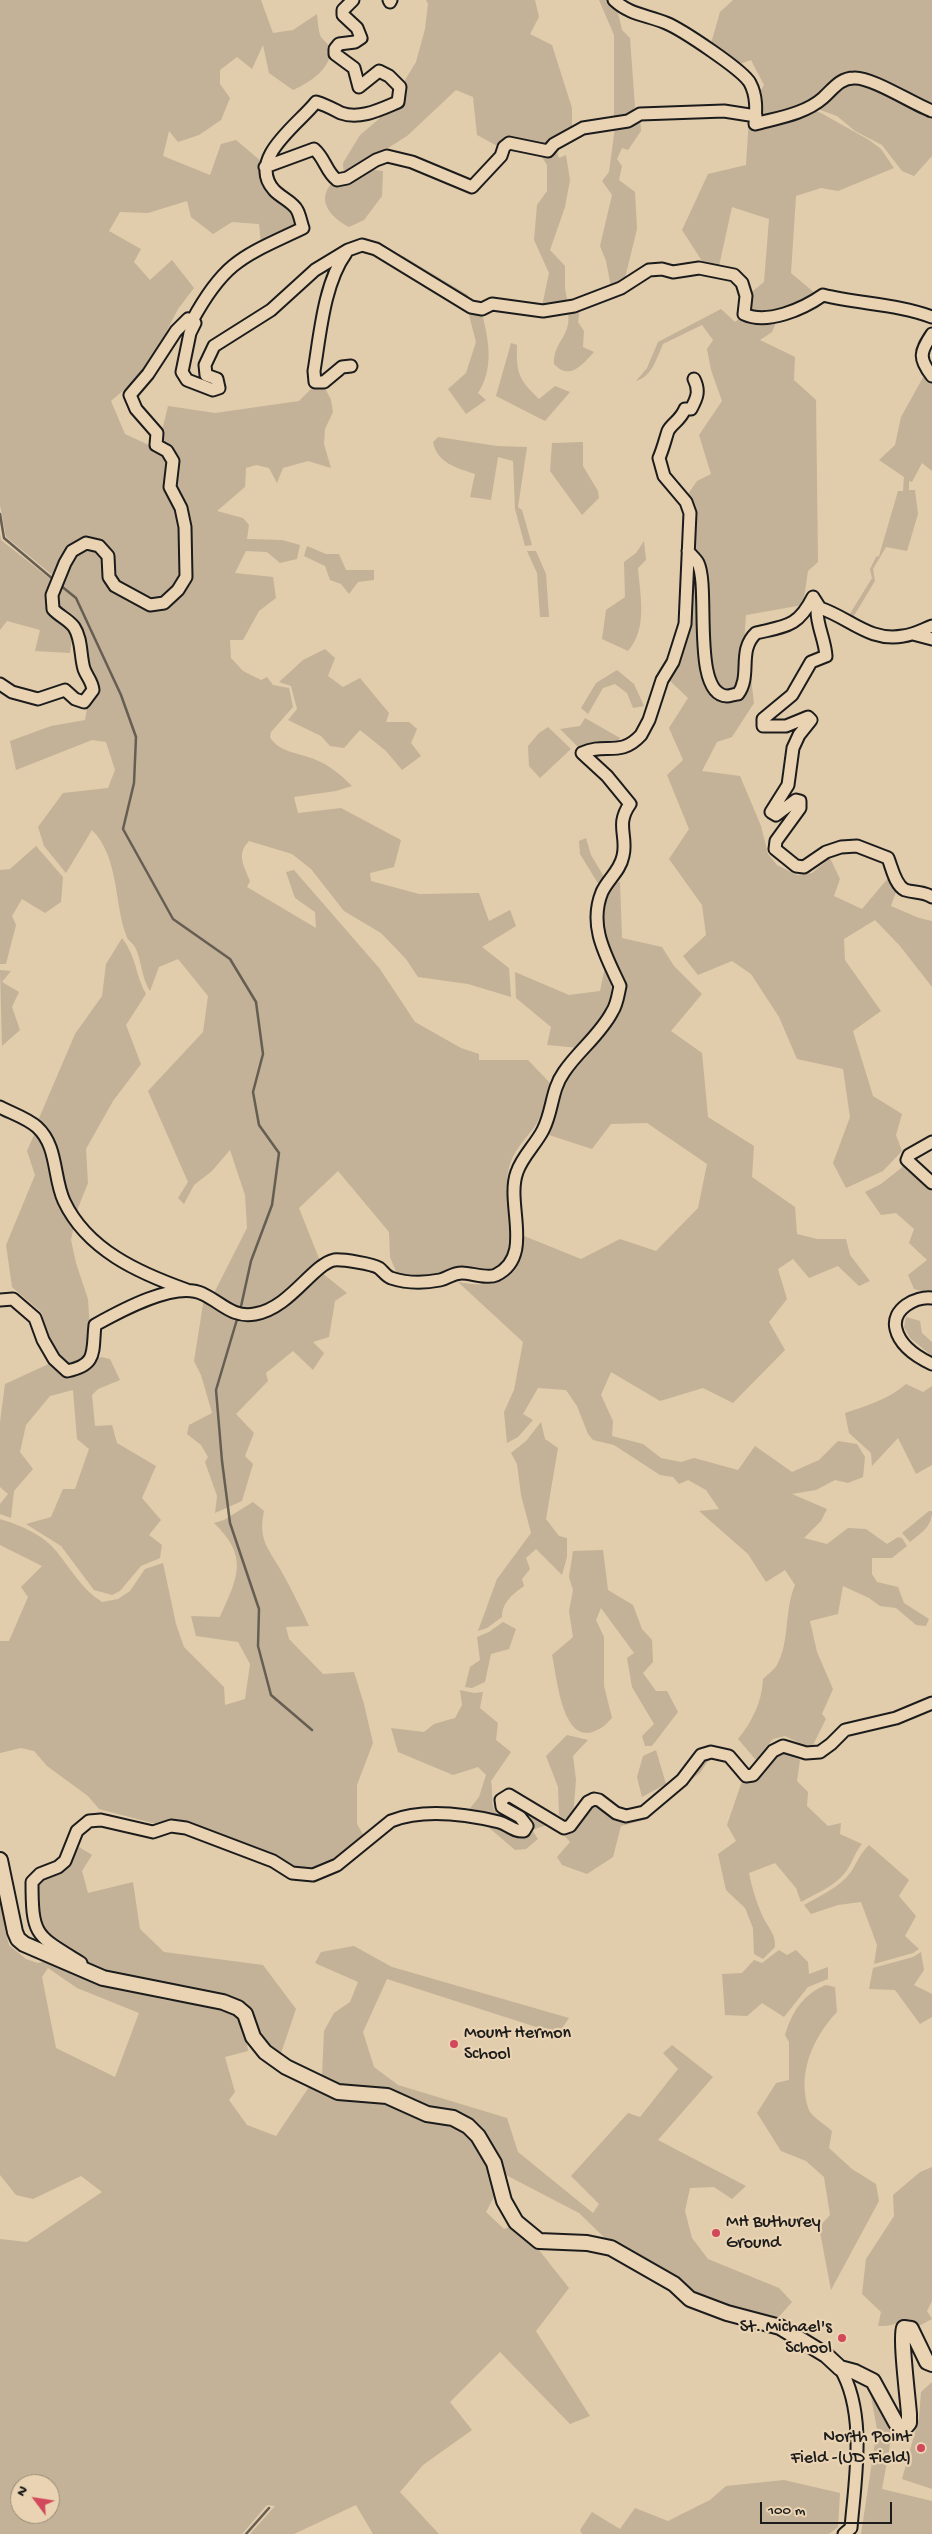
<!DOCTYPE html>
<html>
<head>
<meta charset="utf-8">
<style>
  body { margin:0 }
  #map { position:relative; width:932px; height:2534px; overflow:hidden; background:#e1ccac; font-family:"Gochi Hand",sans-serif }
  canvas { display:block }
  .north { position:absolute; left:10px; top:2474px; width:50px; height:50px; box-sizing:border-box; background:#e9d3b2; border:1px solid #978a76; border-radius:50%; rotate:301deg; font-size:14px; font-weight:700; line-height:20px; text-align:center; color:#1c1c1c }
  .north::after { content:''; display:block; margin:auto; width:18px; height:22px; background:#d1495b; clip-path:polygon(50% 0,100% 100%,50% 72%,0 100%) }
  .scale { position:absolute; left:760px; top:2502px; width:132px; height:22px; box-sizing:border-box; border:2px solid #1c1c1c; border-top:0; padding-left:6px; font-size:15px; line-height:18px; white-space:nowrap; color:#1c1c1c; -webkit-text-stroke:4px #e9d3b2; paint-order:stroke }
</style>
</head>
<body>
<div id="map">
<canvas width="932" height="2534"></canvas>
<div class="north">N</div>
<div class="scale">100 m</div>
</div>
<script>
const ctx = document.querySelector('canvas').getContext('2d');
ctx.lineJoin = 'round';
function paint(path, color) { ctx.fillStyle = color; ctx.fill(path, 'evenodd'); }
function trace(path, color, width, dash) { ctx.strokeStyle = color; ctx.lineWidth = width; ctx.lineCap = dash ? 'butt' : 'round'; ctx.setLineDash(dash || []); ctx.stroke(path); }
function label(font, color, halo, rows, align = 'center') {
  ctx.font = font + ' "Gochi Hand",sans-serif'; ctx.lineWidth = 4.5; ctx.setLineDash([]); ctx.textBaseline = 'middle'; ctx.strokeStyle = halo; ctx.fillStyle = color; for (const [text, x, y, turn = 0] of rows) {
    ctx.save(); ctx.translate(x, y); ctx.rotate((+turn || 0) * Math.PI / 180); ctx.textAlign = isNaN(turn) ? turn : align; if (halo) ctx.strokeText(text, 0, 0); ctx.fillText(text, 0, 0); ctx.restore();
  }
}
const green = new Path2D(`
  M0 0H261L273 33 293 30 317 14C318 21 318 31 321 37 324 41 329 44 330 49 333 68 307 84 293 90L269 73 263 45 252 69 237 57 220 70V84L230 98 221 120 199 135 178 142 169 131 163 156 210 175 221 144 236 140 262 162C259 191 277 191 293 209 297 213 299 221 301 227L261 244 259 224 232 222 213 234 191 217 187 201 148 213 120 212 109 231 141 249 134 262 150 280 172 260 194 288 178 309 146 371 111 401 125 434 166 453 179 508 183 577 163 601 151 603 116 585 110 567 86 538 56 578 6 537 0 505Z
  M426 0H535L539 17 530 34 552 45 572 108V132L547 150 501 148 477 135 473 97 456 90 407 136 344 176 343 163 360 135 379 119 385 109 401 103 402 85 416 62 425 29 428 4Z
  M599 0H608L612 7 617 8 622 30 630 38 635 107 627 118 614 119V35Z
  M733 0H932V109L854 75 806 104 759 119 758 96 764 85 751 60 734 66 710 47 720 12Z
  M856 79 932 114V156L914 176 902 171 882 145 855 131 837 116 812 107 833 90Z
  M807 108 821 113 869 140 881 149 894 168 838 191 821 188 796 196 791 273 816 294 779 312 746 313 749 294 764 282 769 219 732 207 719 266 702 261 682 230 708 174 746 165 749 117 754 124Z
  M640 118 641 131 628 150 622 148 617 159 622 166 619 180 635 192 637 229 624 282 611 287 606 261 600 246 612 195 602 181 609 172 615 127Z
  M555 145 559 158 566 155 570 180 565 207 550 250 565 266V288L568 305 542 306 549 273 534 240 537 205 547 191V165L539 152Z
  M366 169 383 171 382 196 364 220 349 227C333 219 314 201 333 182 340 175 357 172 366 169Z
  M403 256 468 295 465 300 401 260Z
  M580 308 578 322 584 331 583 347 594 352C582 365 570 381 554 364 553 341 572 337 568 311Z
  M721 309 735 322 740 318 752 323 777 320 772 332 760 340 795 357 794 380 816 400 818 562 808 571 803 605 746 615 742 672 736 691 726 693 711 678 694 552 697 522 688 494 697 481 711 474 699 435 722 401 711 370 707 349 713 340 702 325 663 344C657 357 652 377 636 381L647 368 658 342Z
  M468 311 482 314C489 340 494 369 478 393L486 400 466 414 448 389 466 373 476 342Z
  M511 343 517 345C516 373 519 380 539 399L555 386 570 392 545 421 496 396Z
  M926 372 932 379V471L922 463 912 482 909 481V490H915L918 514 907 551 886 547 873 569 875 581 852 619 848 617 872 578 870 569 876 557 879 556 898 491H903L904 477 879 460 895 445 901 417Z
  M315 385 324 386 331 400 333 412 325 429 324 444 331 468 308 461 283 468 277 483 269 468 256 465 246 468 245 487 217 511 243 518 249 525 247 539 282 540 300 545 297 559 280 563 267 552 246 551 235 573 273 577 276 598 259 611 243 640H230L231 658 243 671 261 680 267 677 273 685 289 688 293 707 271 732 270 737C278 752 299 753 314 759 329 765 340 774 352 786L336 791 294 797 298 813 341 808 401 840 394 867 370 873 371 881 419 894 479 893 489 921 510 910 516 926 482 947 509 968 511 997 468 984 418 977 406 959 381 933 344 911 311 869 292 854 249 841C236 854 244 866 250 881L247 887 316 928 315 912 295 898 286 872 294 870 380 969 415 1022 461 1048 479 1054V1060H528L550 1083C547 1097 544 1110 537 1123 528 1137 515 1148 510 1164 502 1190 514 1215 512 1240 511 1251 504 1260 499 1268 485 1271 476 1268 463 1268 454 1267 449 1272 441 1275 428 1280 411 1278 397 1274L390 1257 389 1232 338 1171 299 1208 320 1261C299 1284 268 1320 233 1307 226 1304 220 1297 214 1293L247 1228 245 1195 230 1150 212 1171 194 1185 184 1204 178 1198 188 1182 148 1091 203 1032 208 996 178 959 159 967 150 991C141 977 142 961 135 947 133 943 127 940 126 935 114 902 119 857 92 830L66 873 44 846 38 827 63 793 108 788 115 770 106 742 92 740 16 770 10 741 51 726 85 720 88 703 86 650 57 610 54 599 65 568 81 548 100 551 104 561V574L158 606 190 574 172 487 176 472 159 443 168 406 215 413 299 401Z
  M438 437 497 446 527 447 518 507 522 510 532 545 525 546 515 509 513 461 498 457 491 500 470 497 475 474C457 468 437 463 433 442Z
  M583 442V466L598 491 599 498 582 515 550 471 552 443Z
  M0 533 1 540 54 582 48 594 73 630 70 653 35 651 40 630 7 621 0 630Z
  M644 541 646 560 638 568C640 596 648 628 628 651L602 639 606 610 625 597 624 562 636 553Z
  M307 546 326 554H339L346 570H374V580L358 582 349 594 341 584 330 580 325 566 304 556Z
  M527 551H536L546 574 549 617H540L537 573Z
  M690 558 695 565 706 680 738 697 750 670 754 703 732 737 717 742 702 771 740 776 761 826 768 854 777 865 797 875 812 873 830 858 840 879 834 896 862 909 889 877 897 889 891 906 919 918 932 921V987L900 946 875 920 844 939 845 960 881 1011 853 1031 873 1096 902 1114 896 1135 902 1151 883 1171 846 1188 833 1163 850 1117 843 1069 797 1059 779 1017 751 974 732 961 698 975 683 956 706 935 702 905 669 859 689 829 667 775 683 760 669 728 688 698 667 678 687 635 691 616Z
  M325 649 335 658 328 676 343 687 360 678 389 713 386 722H409L417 729 411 743 421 756 402 770 386 751 360 730 344 748 330 746 321 736 288 720 297 709 291 686 279 682 303 660Z
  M617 670 634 684 644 706 633 708 627 693 615 684 603 688 588 714 581 708 596 683Z
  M585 718 620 738 612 749 582 751 560 729 580 726Z
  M548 727 571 749 540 778 529 766 528 746 539 733Z
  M586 838 591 855 606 880 599 885 580 854 579 841Z
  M36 846 63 877 61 902 45 913 22 899 12 916 16 925 6 964H0V870L10 869Z
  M620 882 622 938 662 947 674 966 702 994 671 1031 702 1053 708 1117 754 1146 752 1177 795 1207 797 1234 817 1239H846L850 1255 870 1281 859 1286 838 1266 809 1278 793 1259 778 1269 787 1299 769 1322 785 1350 733 1403 703 1388 660 1401 611 1372 601 1395 613 1421 612 1436 643 1444 661 1458 681 1462 694 1458 738 1470 755 1446 792 1472 819 1460 838 1441 857 1444 865 1457 863 1477 848 1483 835 1480 816 1490 792 1494 827 1509 821 1521 804 1538 827 1544 848 1528 866 1529 887 1544 898 1537 902 1538 907 1546 892 1558H872V1574L877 1582 898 1587 904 1603 929 1619 926 1626 916 1625 896 1608 880 1606 869 1598 843 1586 838 1614 810 1621 817 1652 833 1689 822 1714 826 1719 811 1749 785 1736 773 1739 756 1760 738 1739C752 1722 762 1702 763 1679 767 1675 774 1670 777 1665 790 1642 784 1610 795 1585L785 1570 766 1582 748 1554 699 1511 719 1509 706 1490 688 1480 679 1484 673 1477 660 1475 614 1445 593 1440 588 1434 577 1406 566 1390 538 1388 523 1414 533 1420 518 1437 507 1443 504 1412 514 1390 523 1342 458 1282C501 1290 514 1278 524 1236L581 1259 620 1239 656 1251 698 1208 707 1164 647 1123 611 1124 592 1149 549 1135 564 1087 574 1071 606 1033 620 1013 624 985 605 944 601 908 611 883Z
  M122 938C137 958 135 974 146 994L126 1025 141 1064 113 1101 86 1149 88 1183 76 1213 67 1198 37 1123 75 1034 102 996 106 964Z
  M606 962C621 1003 603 1018 580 1048L547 1045 551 1027 516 998 515 972 569 995 600 991Z
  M0 970 11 971 2 982 19 992 12 1007 20 1030 2 1046Z
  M36 1130 48 1145 74 1225 71 1240 76 1263 88 1299 90 1331 89 1356 72 1366 63 1364 48 1343 42 1313 12 1287 6 1245 35 1175 27 1151Z
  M905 1165 932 1192V1294L914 1289 908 1275 927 1260 909 1243 914 1229 896 1213 881 1215 865 1192 881 1184Z
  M321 1272 347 1293 335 1301 329 1337 313 1342 324 1353 313 1370 293 1351 266 1373 268 1381 236 1414 254 1433 245 1456 253 1464 242 1501 215 1513 217 1496 205 1462 208 1457 201 1445 187 1434 189 1425 212 1413 201 1375 194 1361 204 1298 256 1317Z
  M906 1317 920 1321 922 1333 932 1342V1356L910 1338 904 1327Z
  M101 1357 110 1359 120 1380 98 1389 92 1395 95 1426 112 1425 117 1443 156 1466 142 1498 161 1520 149 1535 162 1545 160 1558 141 1566 120 1591 112 1595 94 1590 61 1546 26 1524 51 1517 63 1489H75L89 1449 77 1439 73 1390 50 1396 26 1425 20 1452 33 1469 14 1491 11 1518 0 1514V1504L8 1494 0 1487V1422L5 1384 53 1362 62 1372Z
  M906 1384 923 1392 932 1386V1465L916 1474 898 1438 872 1466 871 1453 849 1433 845 1413C866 1406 889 1399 906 1384Z
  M541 1422 545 1439 558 1448 546 1519 559 1536 567 1538V1557L562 1575 536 1549 526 1558 530 1569 522 1579 524 1586C513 1594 502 1602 502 1617L487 1628 478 1631 497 1579 531 1533 521 1495 517 1464 511 1453 526 1441Z
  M253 1502 264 1511C257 1542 271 1551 284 1576 293 1592 301 1609 309 1626L286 1627 289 1639 323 1674 354 1672 364 1704 373 1743 357 1785V1824L365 1838C340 1856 325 1870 294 1869L169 1822 156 1824 99 1809 88 1796 47 1766 34 1751 21 1748 0 1753V1641H9L28 1597 21 1587 42 1566 0 1545V1519C20 1525 44 1535 57 1552 72 1571 82 1589 102 1602L118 1599 130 1591 145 1569 163 1563 176 1624 184 1647 224 1687 225 1705 245 1699 250 1664 238 1642 196 1636 191 1616 220 1617C238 1577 249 1557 214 1523L224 1520Z
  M929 1511H932C932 1527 922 1532 910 1542L902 1533Z
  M603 1550 608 1590 633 1605 642 1629 652 1640 653 1662 643 1673 656 1691H667L678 1712 652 1746H645L642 1736 654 1724 632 1687 627 1658 634 1653 601 1608 596 1620 604 1637V1686L612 1718C608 1722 603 1728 597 1730 562 1748 557 1676 552 1655L573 1637 569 1611 573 1590 569 1577 573 1551Z
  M503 1622 516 1629 509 1649 491 1654 485 1682 472 1688 465 1687 470 1667 480 1660 477 1637 489 1632Z
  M460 1690 474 1693 483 1692 480 1708 498 1723 496 1740 511 1752 491 1781C493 1791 491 1801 494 1810L522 1823 518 1827 467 1812 479 1797 486 1775 478 1767 453 1775 398 1752 391 1728 424 1732 434 1724 455 1718 462 1705Z
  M567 1735 588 1740 573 1756 576 1780 573 1816 566 1821 559 1815 558 1787 546 1756Z
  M656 1750 666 1784 642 1797 637 1777 643 1756Z
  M782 1752 800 1760 797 1781 808 1792 807 1806 828 1826 841 1823 840 1834 862 1844C854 1853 852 1865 844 1874 833 1887 815 1894 801 1902L796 1888 775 1863 749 1873C752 1888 756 1901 762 1915 767 1927 776 1933 775 1947L763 1959 754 1954 753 1928 745 1908 726 1890 718 1854 736 1841 727 1825 742 1781 753 1778 772 1754Z
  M704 1757 710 1758 700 1773 672 1793 648 1819 621 1826 613 1857 587 1874 562 1865 557 1857 570 1842 559 1829 594 1805 646 1816Z
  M509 1798 553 1823 532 1830 538 1839 526 1849 515 1850 486 1825 526 1834 531 1831C535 1814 517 1810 505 1804Z
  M869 1845 909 1880 899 1896 916 1916 905 1936 919 1949 913 1953 874 1964 877 1945 861 1902 838 1905 811 1914 804 1905C820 1896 840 1887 851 1872 858 1861 859 1855 869 1845Z
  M79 1847 92 1855 82 1871 88 1893 133 1882 140 1929 164 1952 263 1965 296 2009 280 2056 266 2046 255 2033V2015L247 2003 225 1995 189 1986 108 1973 91 1965 45 1936 36 1923V1883L43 1876 65 1870Z
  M0 1873 5 1929 9 1945 26 1959 38 1963 47 1961 89 1980 165 2000 191 2003 237 2015 245 2027 248 2051 225 2057 235 2092 229 2100 247 2125 276 2136 309 2087 339 2099 385 2101 425 2122 464 2129 477 2145 491 2173 496 2193 486 2212 504 2229 515 2225 535 2245 569 2288 536 2331 590 2416 570 2424 500 2352 450 2402 472 2430 423 2465 400 2492 439 2534H373L356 2505 294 2534H250L275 2506 267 2505 242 2534H0V2239L27 2242 102 2192 81 2176 33 2199 16 2195 0 2175ZM48 1968 77 1988 139 2013 115 2077 56 2048 42 1977ZM20 2484H50V2514H20Z
  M354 1946 392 1967 569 2018 558 2034 387 1979 363 2032 374 2067 398 2085 507 2118 518 2152 593 2213 599 2204 571 2176 628 2113 640 2117 678 2069 663 2053 672 2045 713 2077 658 2140 746 2186 732 2199 714 2187 690 2188 685 2211 692 2238 708 2259 779 2288 792 2302 776 2320 692 2294 609 2242 579 2213 502 2173 469 2124 345 2089 322 2076 324 2031 334 2013 350 2002 358 1982 315 1963 321 1952Z
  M779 1950 787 1955 796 1950 808 1962 809 1974 828 1967V1979L808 1987 784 2017 762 2003 747 2016 725 2015 722 1974 742 1973 754 1960 762 1963Z
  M921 1952 924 1970 914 1985 932 1994V2017L920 2024 895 1990 869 1989 873 1968 913 1957Z
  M826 1985 835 1987 837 2012C813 2037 796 2075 809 2110 812 2117 826 2125 832 2131L829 2148 852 2169 876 2184 879 2201 831 2290 819 2227 830 2215 824 2177 806 2161 781 2151 757 2113 776 2083 789 2080V2042L785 2035C792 2012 803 1994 826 1985Z
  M932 2167V2301L927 2311 932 2319 917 2327 912 2320C898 2321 893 2327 878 2326L881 2312 862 2294 866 2259 894 2216 893 2195 920 2172Z
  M932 2382V2489L902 2479 919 2418 921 2392Z
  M869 2386 893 2429 882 2489 932 2501V2534H861L877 2429Z
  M784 2480 840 2493 838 2527 829 2534H582L580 2530 592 2512 620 2529 635 2508 668 2521 710 2500 726 2486Z`);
const stream = new Path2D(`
  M0 514 4 538 54 580
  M60 585 76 598 121 695 136 737 134 783 123 829 173 919 230 959 256 1002 263 1054 253 1092 259 1125 279 1153 272 1205 251 1261 240 1311
  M238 1316 216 1390 222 1461 230 1523 259 1609 258 1646 271 1695 312 1730
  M246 2534 269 2508`);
const minor = new Path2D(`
  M389 0 390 2 391 0
  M614 0C630 15 647 15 666 23 681 29 743 70 750 83 757 96 756 110 755 124 777 118 805 114 823 98 833 89 840 78 854 78 872 77 913 104 932 111
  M265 167 314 149C325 158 326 172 337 180L347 178 376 160 387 156 412 162 472 187 501 156 504 147 509 143 548 151 554 144 583 128 628 121 640 114 724 111 756 116
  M346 253C324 283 320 335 314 371L315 382H324L342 367 351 366
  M192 321C225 260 244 256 303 228 301 223 300 215 297 210 293 202 280 197 274 190 246 159 299 124 316 102 326 105 333 109 341 113 360 120 381 109 398 102L400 87 389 76 379 71 359 87 354 68 335 54V49L339 44 355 42 361 38 357 28 343 15V10L353 0
  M932 334C920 352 918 358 932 376
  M688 551C691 555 696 559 698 563 710 587 691 695 727 696 730 696 735 694 738 694 752 675 737 651 756 633 786 626 798 627 813 597L820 608
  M932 626C922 630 913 635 903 636 869 642 850 618 820 608L817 611C817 626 825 640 826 656L811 662 792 695 763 719V726H786L808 717 811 720 799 735 793 748 788 785 771 812 776 815 796 800 800 801V808L776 841 775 849 796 866 804 867 826 852 841 847 857 846 888 858C892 868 895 885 905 890 914 893 923 891 932 897
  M913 634 932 639
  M0 684 12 692 38 699 65 690 75 699 84 702 93 690C92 681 87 677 84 669 80 655 82 639 74 627 68 619 59 616 53 609L52 595 65 563 72 551 86 543 99 546 108 556 109 577 115 586 150 605 164 603 178 590 186 577 185 527 181 508 170 487 173 461 167 451 156 445 157 433 136 409 130 395 148 374 176 331 188 319 195 323 190 333 182 372 187 380 213 390 219 388 217 379 206 375 205 365 214 346 271 310 315 270 348 250 362 245 376 249 471 307 482 309 492 304 543 311 574 306 621 288 649 270 662 269 673 272 699 268 734 275 742 283 746 296 744 314C767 325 803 309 823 295 859 304 898 304 932 317
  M0 1107C11 1113 27 1118 37 1127 58 1146 53 1177 64 1201 87 1250 139 1273 187 1290
  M932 1142 909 1155 907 1160 932 1183
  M932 1298C916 1296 891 1309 896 1329 900 1346 917 1357 932 1364
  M0 1300 13 1299 35 1318 43 1340 54 1359 67 1371C98 1365 92 1351 95 1325 120 1311 176 1280 203 1294 222 1303 232 1318 255 1314 290 1308 312 1265 334 1260 342 1259 373 1264 379 1268 383 1271 386 1276 391 1278 406 1283 425 1283 440 1280 449 1278 452 1273 462 1273 471 1273 488 1279 496 1275 535 1256 505 1204 517 1172 522 1157 536 1144 543 1130 553 1111 551 1090 564 1072 578 1051 600 1035 612 1012 617 1005 618 995 620 986 606 956 588 926 602 892 608 879 620 871 623 856 628 836 615 825 630 804L607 776 582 753C605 742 620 758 641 735L649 720 662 680 673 662 685 624 690 513 686 502 664 476 659 458C663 449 665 440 668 431 672 423 680 421 685 409H691C697 398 700 391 694 379
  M81 1963C36 1935 32 1937 32 1882L40 1874 58 1867 65 1861 77 1831 89 1821 101 1820 153 1832 171 1826 186 1828 273 1861 292 1873 313 1875 337 1865 391 1821C424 1808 465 1814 499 1822 508 1824 513 1832 524 1831L527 1826 520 1817 502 1807 501 1800 509 1795 564 1828 570 1826 588 1802 594 1799 599 1800 616 1813 626 1816 644 1812 682 1780 701 1755 711 1752 729 1756 746 1776 753 1775 773 1751 783 1746 806 1753 820 1752 831 1744 845 1730 896 1718 932 1703
  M840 2368C867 2413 855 2479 851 2528L844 2534`);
const major = new Path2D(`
  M0 1860 15 1932 18 1939 24 1944 103 1978 223 2002 238 2008 245 2014 253 2037 265 2052 286 2067 338 2092 387 2096 427 2114 453 2118 468 2126 478 2136 494 2163 504 2201 516 2222 539 2241 587 2243 611 2248 674 2284 690 2299 727 2313 780 2327 826 2355 840 2368 855 2372 873 2381 896 2423 903 2430 909 2423V2414C908 2400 900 2335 904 2328L911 2329 927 2362 932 2364`);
const markers = [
  [454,2044,5,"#d1495b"],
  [716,2233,5,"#d1495b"],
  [842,2338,5,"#d1495b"],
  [921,2448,5,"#d1495b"]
];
const poiNames = [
  ["Mount Hermon",464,2034],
  ["School",464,2055],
  ["MH Buthurey",726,2223],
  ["Ground",726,2244],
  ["St. Michael's",832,2328,"right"],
  ["School",832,2349,"right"],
  ["North Point",911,2438,"right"],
  ["Field -(UD Field)",911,2459,"right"]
];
paint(green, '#c3b297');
trace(stream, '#665e53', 2.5);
trace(minor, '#1c1c1c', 15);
trace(major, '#1c1c1c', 18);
trace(minor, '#e9d3b2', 11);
trace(major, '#e9d3b2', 14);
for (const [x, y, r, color] of markers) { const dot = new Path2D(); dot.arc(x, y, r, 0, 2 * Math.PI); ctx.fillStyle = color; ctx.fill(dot); trace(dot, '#e9d3b2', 2); }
label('18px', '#1c1c1c', '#e9d3b2', poiNames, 'left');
</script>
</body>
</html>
